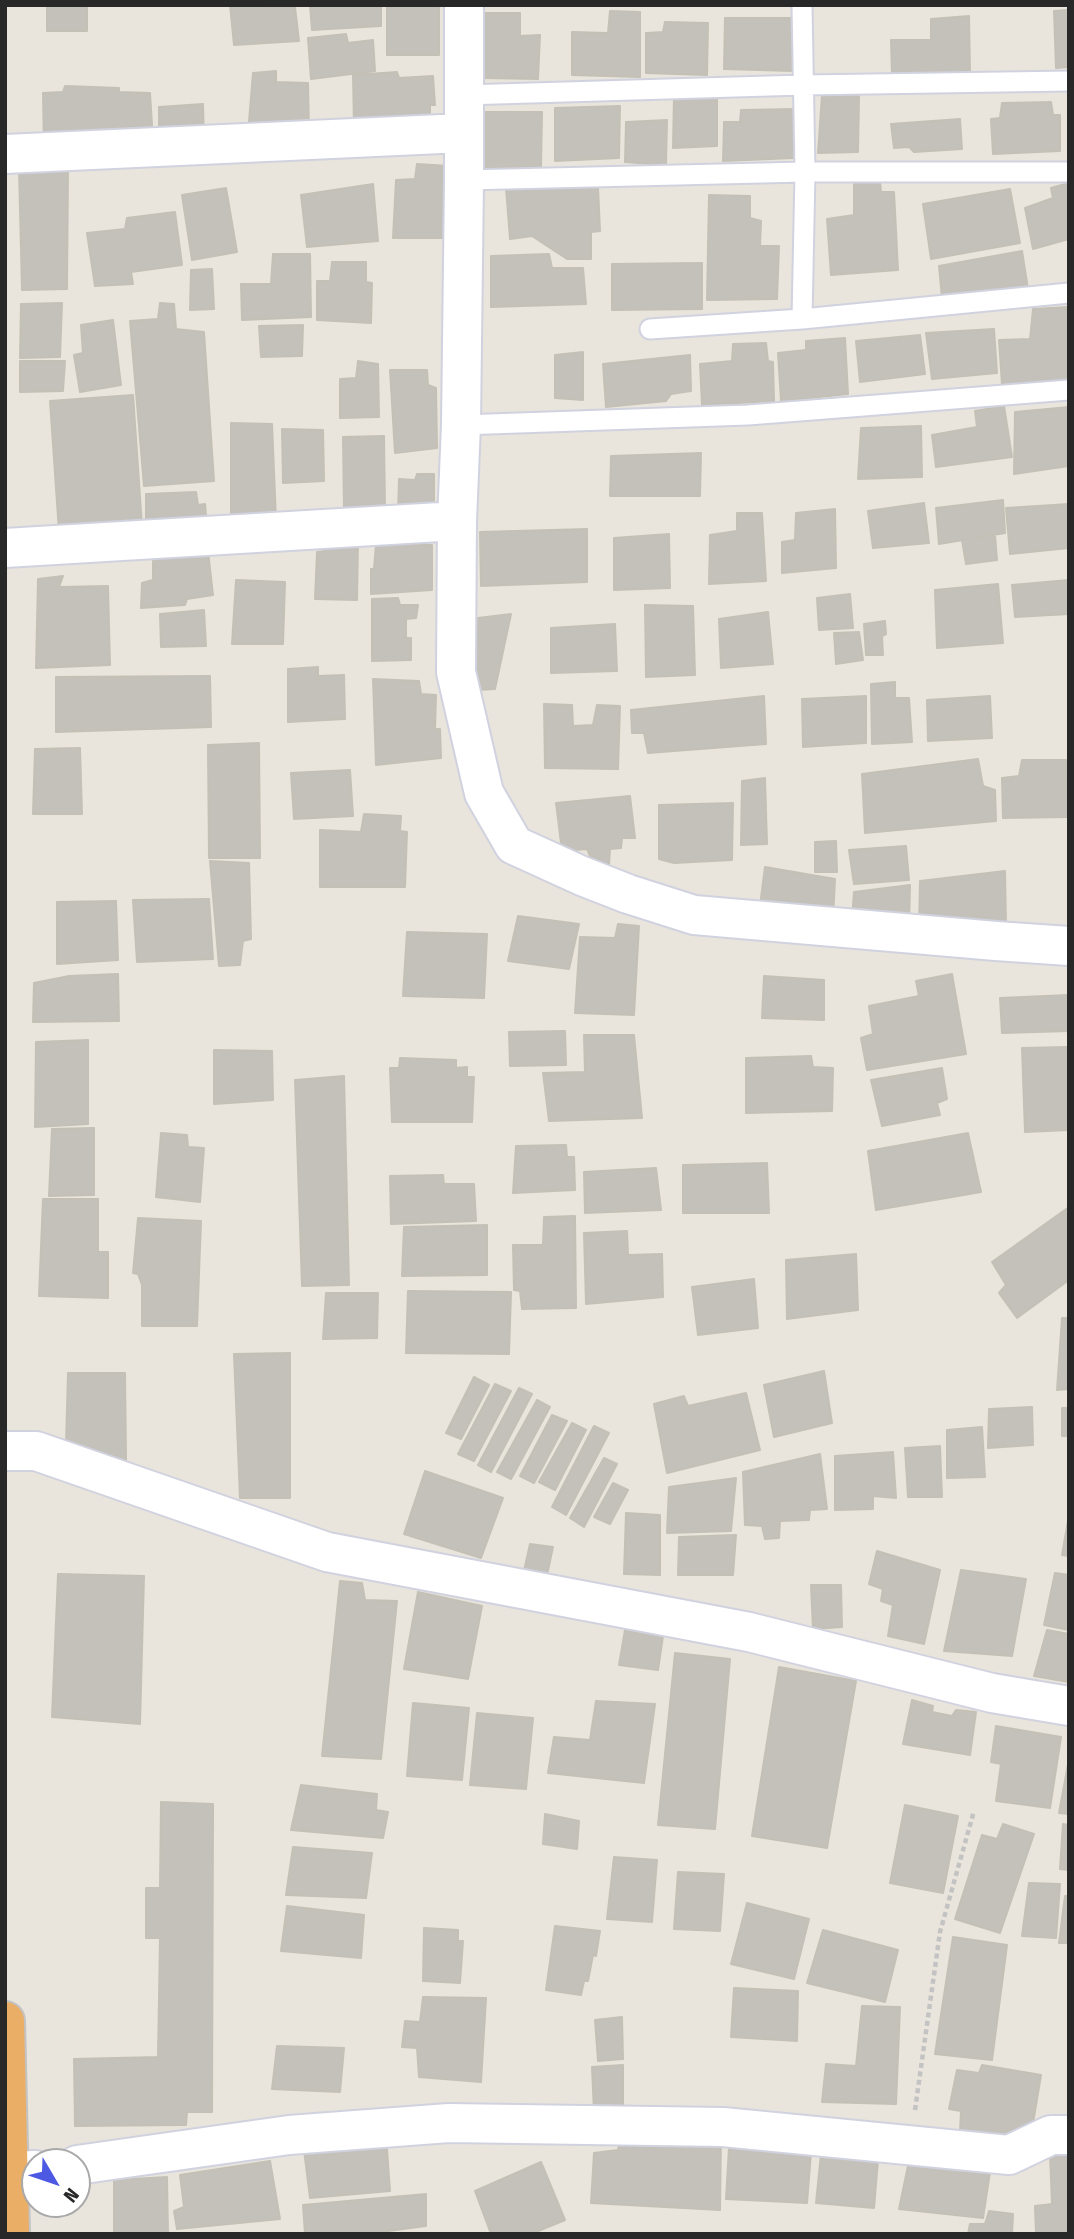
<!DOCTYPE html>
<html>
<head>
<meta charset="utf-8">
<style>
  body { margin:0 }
  #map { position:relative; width:1074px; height:2239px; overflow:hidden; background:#e9e5dc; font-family:"Fira Sans Condensed",sans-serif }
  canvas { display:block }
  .frame { position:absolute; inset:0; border:7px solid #282828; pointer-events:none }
  .north { position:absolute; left:21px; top:2148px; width:70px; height:70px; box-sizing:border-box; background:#fff; border:2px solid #a9a9a9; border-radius:50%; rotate:129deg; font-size:19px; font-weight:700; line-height:28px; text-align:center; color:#282828 }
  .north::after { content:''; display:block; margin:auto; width:24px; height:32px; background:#4e59e3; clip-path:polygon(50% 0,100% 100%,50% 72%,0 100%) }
</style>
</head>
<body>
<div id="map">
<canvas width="1074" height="2239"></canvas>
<div class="frame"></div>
<div class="north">N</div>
</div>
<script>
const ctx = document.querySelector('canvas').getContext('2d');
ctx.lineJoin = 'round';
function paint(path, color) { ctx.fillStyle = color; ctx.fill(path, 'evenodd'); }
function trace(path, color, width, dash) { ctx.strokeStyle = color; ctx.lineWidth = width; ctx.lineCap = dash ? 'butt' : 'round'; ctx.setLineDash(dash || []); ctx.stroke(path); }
const building = new Path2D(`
  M47 5H87V31H47Z
  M230 5 295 7 299 41 234 45Z
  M310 5H381V26L312 30Z
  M387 5H439V55H387Z
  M1069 10V67L1056 68 1054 11Z
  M610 11 640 12V77L572 75V32L608 33Z
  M482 13H520V36L540 35 538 79 483 78Z
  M969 16 970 74 892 76 891 40H931V19Z
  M725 18H793V71L724 69Z
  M665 22 708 23 707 75 646 73V33L663 32Z
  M346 34 348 43 373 40 375 71 311 79 308 38Z
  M276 71V82L308 83 309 132 248 134 253 73Z
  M397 72 399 78 433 76 435 105H430V121L354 126 353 75Z
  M65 86 119 88V92L150 93 153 141 44 150 43 93 63 92Z
  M717 94V146L673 148 674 96Z
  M822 95 859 96 858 152 818 153Z
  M1051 102 1053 115H1060V151L993 154 991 119 1000 118 1002 103Z
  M203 104 204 142 159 143V107Z
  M620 106 619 158 555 161V108Z
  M795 109 794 158 723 161 724 122H740L741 110Z
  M485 112H542L541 167 485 168Z
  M960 119 962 149 914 152 909 147 894 148 891 124Z
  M667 120 666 165 625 162 626 122Z
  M417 164 449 166 448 238H393L396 180 415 179Z
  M68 167 67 289 22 290 19 168Z
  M880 181 881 192H894L898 270 831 275 827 219 854 215V182Z
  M1069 183V239L1033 249 1025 208 1053 198 1051 188Z
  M373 184 378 241 307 247 301 195Z
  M598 187 600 231 591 232V259H567L532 236 510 239 506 188Z
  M226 188 237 252 192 260 182 195Z
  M1010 189 1020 243 931 259 923 204Z
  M709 195 750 196V218L761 221 760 246H779L777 299 707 300Z
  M175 212 182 265 131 272 133 284 95 286 87 233 125 229 127 218Z
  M1022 251 1028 289 942 298 939 266Z
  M273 254H310L311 317 242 320 241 284H271Z
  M549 254 552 268H583L586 304 491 307V256Z
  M332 262H366V282L372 283 371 323 317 320V281H330Z
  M702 263V309L612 310V264Z
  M212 269 214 309 190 310 191 270Z
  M62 303 60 357 20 358 21 304Z
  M160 303 174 304 176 329 204 332 214 481 144 486 130 321 158 319Z
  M1069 307V381L1002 384 999 340 1030 339 1033 309Z
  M113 320 121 385 80 392 74 355 83 353 81 325Z
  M303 325 302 356 261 357 259 326Z
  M994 329 997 373 932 379 926 333Z
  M920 335 925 374 860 382 856 341Z
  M845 338 848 394 781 401 778 353 806 350V341Z
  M766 343 768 361 773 362 774 401 702 405 700 364 732 361 733 344Z
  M583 352V400L555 398V355Z
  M690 355 691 391 671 394 666 401 606 407 603 364Z
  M20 361H65L63 391 20 392Z
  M358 361 378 364 379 417 340 418V379L356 378Z
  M390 370H427L428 385 436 388 437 448 395 453Z
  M133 395 142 526 59 532 50 401Z
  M1004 406 1012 457 936 467 932 435 977 427 975 411Z
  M1069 407V466L1014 474 1015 412Z
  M231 423 272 424 276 520 231 522Z
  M921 426 922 477 858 479 861 428Z
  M282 429 323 430 324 481 283 483Z
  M384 436 385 510 344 511 343 437Z
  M701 453 700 496H610L611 456Z
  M417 474H434V515L398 514 399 479 415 480Z
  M196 492 198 505 205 504 207 526 146 529V494Z
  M1003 500 1005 533 939 544 936 508Z
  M924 503 929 543 873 548 868 511Z
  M1069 504V548L1010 554 1006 508Z
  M835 509 836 568 782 573V542L795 540 796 513Z
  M737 513H762L766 581 709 584 710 535 737 531Z
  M587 529V582L481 586 480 532Z
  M669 534 670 588 614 590V538Z
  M995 535 997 560 966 564 962 540Z
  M326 541 358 542 357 600 315 599 317 552 325 551Z
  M376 544 432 545V590L371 594V569H374Z
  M208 551 213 595 187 599 185 605 141 608 142 583 153 580V558Z
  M63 576 59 587 108 586 110 665 36 668 38 579Z
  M236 580 285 582 283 644H232Z
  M1069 580V614L1015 617 1012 585Z
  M998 584 1003 643 937 648 935 590Z
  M850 594 853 628 819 630 817 598Z
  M398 598 400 605H418L416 618 406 619V638H411V660L372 661V599Z
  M645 605 693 606 695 675 646 677Z
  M204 610 206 646 161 647 160 614Z
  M768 612 773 664 721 668 719 619Z
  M511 614 495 689 476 690 478 618Z
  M885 621 886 634 882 636 883 655H866L864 624Z
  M615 624 617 671 551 673V628Z
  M859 632 863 660 836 664 834 633Z
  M318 667V676L344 675 345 719 288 722V669Z
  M210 676 211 727 56 732V677Z
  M373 679 419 681 421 694 436 695 435 729H440L441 758 376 765Z
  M895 682V698H909L912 742 872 744 871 684Z
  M764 696 766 744 648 753 644 733H632L631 710Z
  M866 696V743L803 747 802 699Z
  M990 696 992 738 928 741 927 700Z
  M544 704 572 705 573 726 593 725 597 705 620 706 618 769 545 768Z
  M259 743 260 858H209L208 745Z
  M80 748 82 814H33L35 749Z
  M978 759 983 786 995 790 996 821 865 833 862 774Z
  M1022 760H1066L1068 817 1003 818 1002 778 1019 776Z
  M350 770 353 816 294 819 291 773Z
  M765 778 767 844 741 845 742 781Z
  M630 796 635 838H622L621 848 610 849 609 865 595 867 587 849 562 851 556 803Z
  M733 803 732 860 674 863 659 859V805Z
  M364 814 401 816 400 831 407 832 405 887H320V830L361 832Z
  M836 841 837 872H815V842Z
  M906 846 909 880 854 884 849 850Z
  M210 861 249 863 251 939 243 941 240 965 219 966Z
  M765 867 835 879 833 918 760 906Z
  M1005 871 1006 927H919L920 881Z
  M910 885 909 927 852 919 854 892Z
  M209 899 213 959 137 962 133 900Z
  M116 901 118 960 57 964V902Z
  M518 916 579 924 569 969 508 961Z
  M618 924 639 926 634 1015 575 1013 580 937 615 938Z
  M407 932 487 934 484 998 403 996Z
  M118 974 119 1021 33 1022 34 983 69 976Z
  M952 974 966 1054 867 1070 861 1038 873 1034 869 1006 919 996 916 981Z
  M764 976 824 980V1020L762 1018Z
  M1069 995V1031L1002 1033 1000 998Z
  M565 1031 566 1065 510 1066 509 1032Z
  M584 1035H634L642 1118 549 1121 543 1073 585 1072Z
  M88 1040V1124L35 1127 36 1042Z
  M1069 1047V1130L1025 1132 1022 1048Z
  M214 1050 272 1051 273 1100 214 1104Z
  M811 1056 813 1067 833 1068 832 1111 746 1113V1058Z
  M400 1058 456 1060V1068L467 1067V1077H474L472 1122H392L390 1068H399Z
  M942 1068 947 1099 937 1103 940 1115 882 1126 871 1080Z
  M344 1076 349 1285 302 1286 295 1080Z
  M94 1128V1195L49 1196 52 1129Z
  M161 1133 187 1135 188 1147 204 1148 200 1202 156 1197Z
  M968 1133 981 1192 876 1210 868 1151Z
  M566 1145 567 1157H574L575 1190 513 1193 516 1146Z
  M767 1163 769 1213H683V1165Z
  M656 1168 661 1210 585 1213 584 1172Z
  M443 1175 444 1184H474L476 1221 391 1224 390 1176Z
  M43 1199H98V1252H108V1298L39 1296Z
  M1069 1207V1280L1017 1318 999 1293 1006 1285 992 1262Z
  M575 1216 576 1308 522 1309 520 1291 514 1290 513 1245H543L544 1217Z
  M138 1218 201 1221 197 1326H142V1285L138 1274 133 1273Z
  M487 1225V1275L402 1276 404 1227Z
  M627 1231 628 1255 662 1254 663 1297 586 1304 584 1233Z
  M856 1254 858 1310 787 1319 786 1260Z
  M754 1279 758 1328 698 1335 692 1287Z
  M408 1291 511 1292 509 1354 406 1353Z
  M326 1293H378L377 1338 323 1339Z
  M1062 1318H1069V1389L1057 1390Z
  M290 1353V1498H240L234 1354Z
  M824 1371 832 1423 774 1437 764 1385Z
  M68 1373H125L126 1460 111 1465 66 1444Z
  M474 1377 489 1385 461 1439 446 1433Z
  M495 1384 511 1391 474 1461 458 1454Z
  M519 1388 532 1394 491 1472 478 1465Z
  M746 1393 760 1450 667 1473 654 1404 684 1396 688 1406Z
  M537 1400 550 1407 511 1479 497 1472Z
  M1032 1407 1033 1445 988 1448 989 1409Z
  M1062 1408H1069V1436H1062Z
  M552 1415 567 1421 534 1483 520 1476Z
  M572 1423 586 1430 555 1490 539 1482Z
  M594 1426 609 1433 566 1515 552 1507Z
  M982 1427 985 1477 947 1478V1430Z
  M940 1446 942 1497H908L905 1448Z
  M893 1452 896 1498 873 1496V1509L835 1510V1456Z
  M820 1454 827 1509 810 1510 809 1520 780 1521 779 1538 765 1539 762 1526 745 1525 743 1472Z
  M604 1458 617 1464 584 1527 570 1518Z
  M425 1471 503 1498 481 1558 404 1534Z
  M736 1478 731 1531 667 1533 669 1487Z
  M613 1483 628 1490 610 1524 594 1517Z
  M626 1513 660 1515V1575L624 1574Z
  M1069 1515V1556L1062 1555Z
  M736 1535 733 1575H678L679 1537Z
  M530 1544 553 1547 547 1575 524 1571Z
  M877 1551 940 1570 924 1644 888 1636 893 1605 881 1601 883 1589 869 1584Z
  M961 1570 1026 1579 1012 1656 944 1651Z
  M1055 1573 1069 1575V1630L1044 1625Z
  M58 1574 144 1576 140 1724 52 1717Z
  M340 1581 362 1583 365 1600 397 1601 381 1759 322 1756Z
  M811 1585H841L842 1627 813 1629Z
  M418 1592 482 1606 468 1679 404 1669Z
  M625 1630 663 1636 658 1670 619 1665Z
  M1047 1630 1069 1634V1682L1034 1676Z
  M675 1653 730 1659 715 1829 658 1825Z
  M779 1667 856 1681 827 1848 752 1836Z
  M912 1700 933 1706 932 1712 952 1716 956 1710 976 1712 970 1755 903 1744Z
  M596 1701 655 1704 644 1783 548 1773 554 1737 590 1740Z
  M413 1703 469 1708 462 1780 407 1776Z
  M477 1713 533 1718 526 1789 470 1785Z
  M996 1726 1061 1737 1050 1808 996 1801 1001 1764 991 1762Z
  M1069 1759V1814L1059 1813Z
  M301 1785 377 1794 376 1810 388 1812 383 1838 291 1830Z
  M161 1802 213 1804 212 2112H187L186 2125 75 2126 74 2059 158 2057 160 1938H146V1888H160Z
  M905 1805 958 1816 943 1893 890 1883Z
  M545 1814 579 1821 577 1849 543 1844Z
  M1003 1824 1034 1834 1000 1933 955 1919 982 1835 997 1839Z
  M1063 1824 1069 1825V1870L1060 1869Z
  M293 1847 372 1853 366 1898 286 1895Z
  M614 1857 657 1860 652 1922 607 1919Z
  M678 1872 724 1874 720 1931 674 1929Z
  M1029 1883 1060 1884 1056 1938 1022 1936Z
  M1065 1896H1069V1943H1059Z
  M747 1903 809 1919 794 1979 731 1964Z
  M287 1906 364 1915 361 1958 281 1951Z
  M555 1926 600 1931 596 1956 593 1955 588 1981H584L581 1995 546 1990Z
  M424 1928 458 1930V1941H463L460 1983 423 1981Z
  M823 1930 898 1950 885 2002 807 1983Z
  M953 1937 1007 1945 992 2060 935 2054Z
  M734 1988 798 1991 797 2041 731 2037Z
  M423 1997 486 1998 481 2082 419 2077 417 2048 402 2047 405 2021 420 2022Z
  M862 2006 900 2007 896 2104 822 2102 826 2064 856 2066Z
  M622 2017 623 2059 598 2061 595 2020Z
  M277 2046 344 2048 340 2092 272 2089Z
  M623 2065V2112L594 2113 592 2067Z
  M982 2065 1041 2075 1033 2123 1013 2140 960 2131 961 2111 949 2109 957 2070 979 2073Z
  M386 2135 390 2191 310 2198 303 2142Z
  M721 2135 720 2210 591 2203 594 2153 618 2150 621 2138Z
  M822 2144 879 2148 874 2208 816 2203Z
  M729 2148 811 2153 807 2203 726 2199Z
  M1050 2154H1069V2234H1036L1035 2206 1052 2204Z
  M270 2161 280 2219 177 2229 174 2211 184 2207 180 2175Z
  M909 2161 990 2172 983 2218 899 2209Z
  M541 2162 565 2220 531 2234H491L475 2191Z
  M167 2177 168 2234H114V2180Z
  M426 2194V2226L388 2231 387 2234H305L303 2205Z
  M989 2211 1013 2214 1012 2234H968L970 2224H985Z`);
const path = new Path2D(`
  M915 2110 940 1932 974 1811`);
const lane = new Path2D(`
  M463 95 803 85 1069 81
  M464 180 805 172H1069
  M802 319 805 172 802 5
  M650 329 802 319 1069 293
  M461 425 748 415 1069 390`);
const street = new Path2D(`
  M464 5V180L461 425 457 521 456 672 484 793 514 845 582 876 628 894 694 915 996 941 1069 946
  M5 154 463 133
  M5 548 457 521
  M5 1451H36L327 1552 749 1632 992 1693 1069 1706
  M77 2165 289 2135 449 2123 723 2127 1009 2155 1051 2135H1069
  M9 2171 35 2170`);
const highway = new Path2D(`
  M5 2021 10 2234`);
paint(building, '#c4c1bb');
trace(building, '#c4c0b6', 2);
trace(lane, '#d1d2df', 23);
trace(street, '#d1d2df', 42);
trace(highway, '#c3c3c3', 42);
trace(path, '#c3c3c3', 4.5, [5, 3.5]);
trace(lane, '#fff', 19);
trace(street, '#fff', 38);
trace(highway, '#eaae66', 38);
</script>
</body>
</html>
